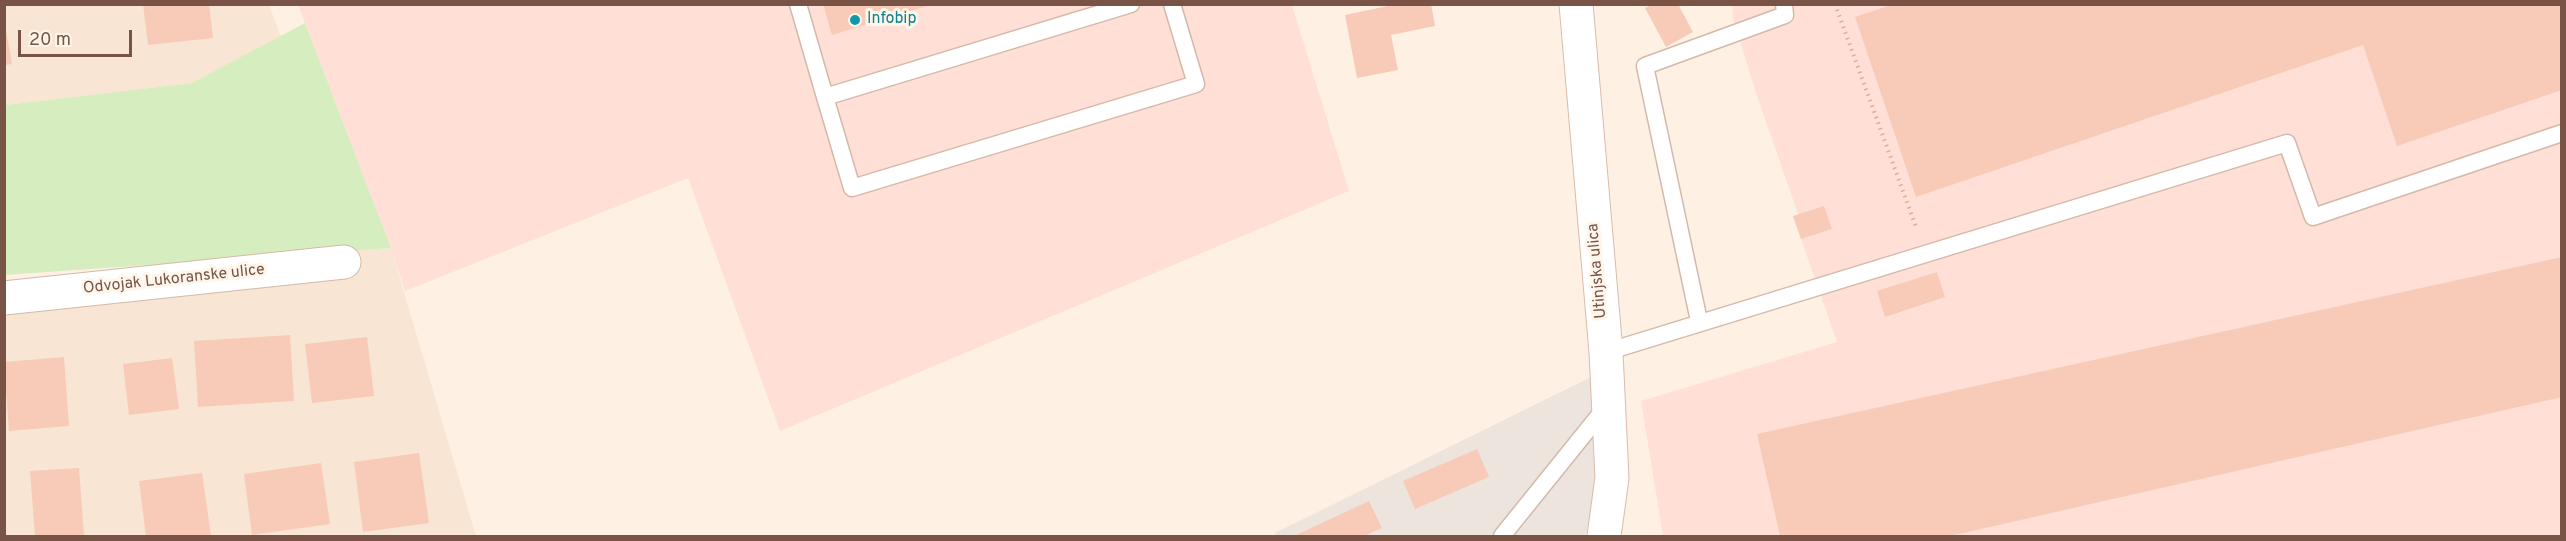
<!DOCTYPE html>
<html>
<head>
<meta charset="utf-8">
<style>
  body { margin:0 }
  #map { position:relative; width:2566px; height:541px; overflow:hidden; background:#fef1e3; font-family:Overpass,sans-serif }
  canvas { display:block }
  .frame { position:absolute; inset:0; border:6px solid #795446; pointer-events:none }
  .scale { position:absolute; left:18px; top:30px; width:114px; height:27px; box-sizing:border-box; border:3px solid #795446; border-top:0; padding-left:8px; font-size:18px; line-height:21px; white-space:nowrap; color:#795446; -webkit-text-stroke:4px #fff6eb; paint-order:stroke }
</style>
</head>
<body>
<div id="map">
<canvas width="2566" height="541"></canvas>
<div class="frame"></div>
<div class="scale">20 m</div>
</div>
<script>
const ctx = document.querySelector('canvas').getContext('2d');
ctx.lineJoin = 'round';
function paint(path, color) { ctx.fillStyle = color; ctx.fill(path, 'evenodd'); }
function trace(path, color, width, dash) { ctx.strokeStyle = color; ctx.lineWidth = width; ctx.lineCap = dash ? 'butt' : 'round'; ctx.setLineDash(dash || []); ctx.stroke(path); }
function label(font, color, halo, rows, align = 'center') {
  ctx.font = font + ' Overpass,sans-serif'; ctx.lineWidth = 6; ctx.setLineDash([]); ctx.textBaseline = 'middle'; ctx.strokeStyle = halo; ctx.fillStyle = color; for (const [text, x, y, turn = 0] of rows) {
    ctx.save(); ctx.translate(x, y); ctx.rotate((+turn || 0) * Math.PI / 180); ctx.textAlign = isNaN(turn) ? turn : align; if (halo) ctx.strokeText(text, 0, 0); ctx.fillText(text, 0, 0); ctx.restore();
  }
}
const residential = new Path2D(`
  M4 5H269L291 63 192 83 5 105Z
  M391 248 476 536H5L4 312 285 255Z`);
const commercial = new Path2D(`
  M298 5H1292L1349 191 780 431 688 178 405 291 391 248Z
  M1732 5H2561V536H1663L1641 401 1837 342 1793 216 1798 214 1755 90 1733 18Z`);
const industrial = new Path2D(`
  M1593 376 1597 461 1593 509 1585 536H1276L1275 533Z`);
const green = new Path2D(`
  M305 23 391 248 5 275V105L192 83Z`);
const building = new Path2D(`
  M143 4H209L213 38 148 45Z
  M823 4H929L930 5 832 35Z
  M1397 4H1431L1435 26 1391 35 1398 70 1357 78 1345 15Z
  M1653 4H1678L1693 32 1666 47 1645 8Z
  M1891 5H2562V90L2397 146 2363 45 1916 197 1855 17Z
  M5 24 12 64 5 65Z
  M1824 206 1832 229 1801 239 1793 216Z
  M2562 257V397L1950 536H1780L1757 434Z
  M1937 272 1945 297 1885 317 1877 291Z
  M290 335 294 401 198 407 194 341Z
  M367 337 374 396 312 403 305 344Z
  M64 357 69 426 9 431 4 362Z
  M172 358 179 409 129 415 123 364Z
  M1477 449 1489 477 1415 509 1403 481Z
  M419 453 429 523 363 532 354 462Z
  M321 463 330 524 252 535 244 474Z
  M79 468 84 536H35L30 471Z
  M202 473 211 536H146L139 481Z
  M1369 501 1382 528 1364 536H1294Z`);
const path = new Path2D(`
  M1835 4 1916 227`);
const lane = new Path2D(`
  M798 4 825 97
  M1131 4 825 97 852 188 1196 84 1172 4
  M1699 321 1645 66 1785 15 1784 4
  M1606 352 2287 143 2313 217 2562 133
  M1502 536 1606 407`);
const street = new Path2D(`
  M4 298 344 262`);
const secondary = new Path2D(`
  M1576 4 1606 352 1612 478 1604 536`);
const markers = [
  [855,20,6,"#0f9aa8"]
];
const cultureNames = [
  ["Infobip",867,20]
];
const streetNames = [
  ["Utinjska ulica",1598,271,-95],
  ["Odvojak Lukoranske ulice",174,280,-6]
];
paint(residential, '#f9e5d3');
paint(commercial, '#ffdfd6');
paint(industrial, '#ede4de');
paint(green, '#d6eebf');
paint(building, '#f7cbb7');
trace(lane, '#d3b9aa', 19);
trace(street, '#d3b9aa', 35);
trace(secondary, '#dabba9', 35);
trace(path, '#dcae9a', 4, [1.5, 4.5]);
trace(lane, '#fff', 16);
trace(street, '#fff', 33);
trace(secondary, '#fff', 33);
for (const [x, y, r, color] of markers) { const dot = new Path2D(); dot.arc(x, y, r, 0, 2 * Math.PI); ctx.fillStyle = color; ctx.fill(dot); trace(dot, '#fff6eb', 2); }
label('16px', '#0d838f', '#fff6eb', cultureNames, 'left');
label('16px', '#795446', '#fff6eb', streetNames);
</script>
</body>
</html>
